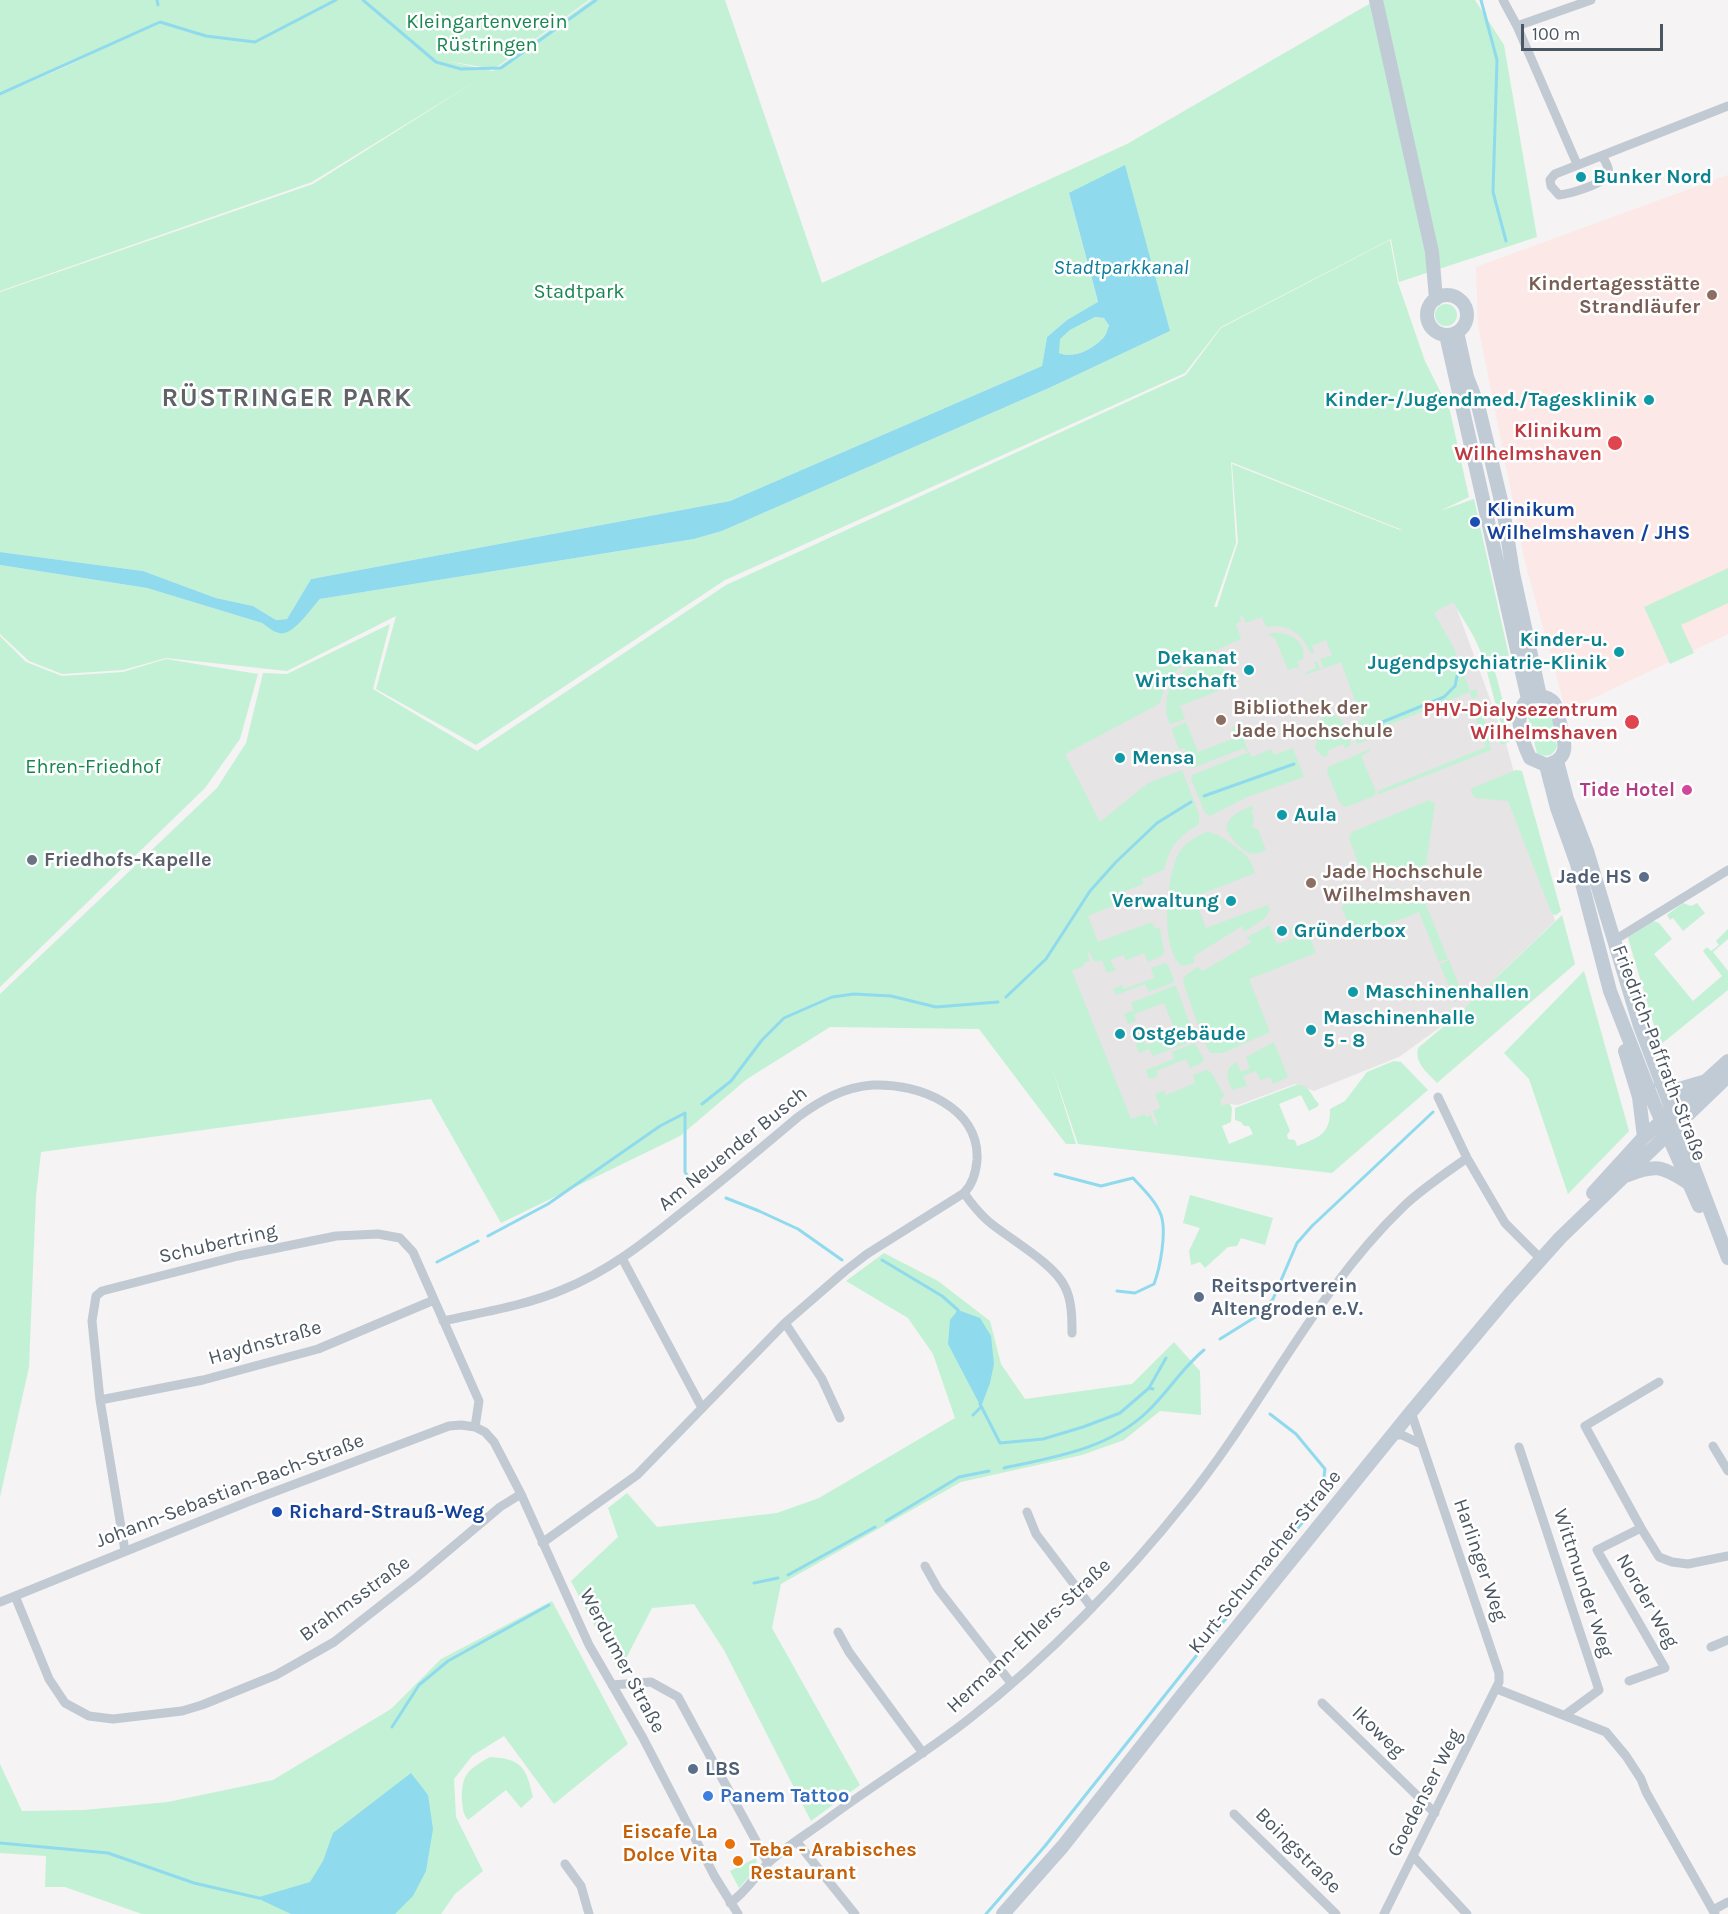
<!DOCTYPE html>
<html>
<head>
<meta charset="utf-8">
<style>
  body { margin:0 }
  #map { position:relative; width:1728px; height:1914px; overflow:hidden; background:#f5f3f3; font-family:Karla,sans-serif }
  canvas { display:block }
  .scale { position:absolute; left:1521px; top:24px; width:142px; height:27px; box-sizing:border-box; border:3px solid #4a5661; border-top:0; padding-left:8px; font-size:18px; line-height:21px; white-space:nowrap; color:#4a5661; -webkit-text-stroke:4px #fff; paint-order:stroke }
</style>
</head>
<body>
<div id="map">
<canvas width="1728" height="1914"></canvas>
<div class="scale">100 m</div>
</div>
<script>
const ctx = document.querySelector('canvas').getContext('2d');
ctx.lineJoin = 'round';
function paint(path, color) { ctx.fillStyle = color; ctx.fill(path, 'evenodd'); }
function trace(path, color, width, dash) { ctx.strokeStyle = color; ctx.lineWidth = width; ctx.lineCap = dash ? 'butt' : 'round'; ctx.setLineDash(dash || []); ctx.stroke(path); }
function label(font, color, halo, rows, align = 'center') {
  ctx.font = font + ' Karla,sans-serif'; ctx.lineWidth = 5; ctx.setLineDash([]); ctx.textBaseline = 'middle'; ctx.strokeStyle = halo; ctx.fillStyle = color; for (const [text, x, y, turn = 0] of rows) {
    ctx.save(); ctx.translate(x, y); ctx.rotate((+turn || 0) * Math.PI / 180); ctx.textAlign = isNaN(turn) ? turn : align; if (halo) ctx.strokeText(text, 0, 0); ctx.fillText(text, 0, 0); ctx.restore();
  }
}
const education = new Path2D(`
  M1454 601 1505 740 1555 921 1457 1015 1399 1057 1314 1091 1295 1084 1238 1105 1229 1104 1120 1143 1041 973 1053 751 1226 603Z`);
const medical = new Path2D(`
  M1728 175V634L1566 711 1525 562 1478 325 1476 267Z`);
const green = new Path2D(`
  M0 0H589L494 69 447 61 493 71 591 0H725L822 283 1127 144 1376 0H1475L1504 45 1537 237 1399 282 1391 239 1221 327 1185 373 725 580 476 745 376 689 396 616 287 671 166 658 123 670 62 674 29 661 0 634V565L147 588 262 623 277 633 311 609 320 599 694 539 722 531 1049 388 1170 331 1069 193 1098 303 1067 320 1047 337 1042 366 730 501 311 579 287 619 276 620 253 606 216 598 143 571 0 552V292L313 184 476 81 312 182 0 291V95L90 56 0 93Z
  M1390 240 1398 283 1425 361 1450 411 1469 497 1440 511 1474 499 1509 656H1488L1496 675 1513 740 1502 745 1498 741 1505 739 1483 657 1474 637 1453 602 1434 613 1454 648 1470 691 1476 689 1478 697 1472 699 1470 692 1374 731 1376 737 1357 744 1353 734 1356 723 1362 720 1341 662 1305 675 1306 672 1316 668 1314 662 1317 661 1320 669 1324 668 1320 659 1332 655 1326 640 1312 646 1314 653 1311 654C1302 633 1289 623 1266 627L1262 617 1246 623 1243 617 1240 615 1241 621 1236 624 1241 639 1185 664 1178 669 1168 680 1159 704 1065 754 1100 822 1148 783 1182 770 1199 814V824C1178 837 1170 846 1164 870L1142 879 1143 884 1125 891 1127 900 1088 916 1098 942 1152 922 1154 927 1160 929 1164 952 1163 955 1148 962 1144 953 1126 960 1123 955 1110 960 1116 970 1107 973 1102 960 1094 962 1089 951 1087 952 1090 961 1084 963V966L1072 971 1131 1119 1145 1114 1146 1117 1151 1115 1155 1125 1158 1124 1153 1111 1160 1108 1155 1094 1164 1090 1166 1095 1195 1083 1193 1075 1206 1070 1211 1072 1224 1095 1220 1101 1222 1106 1229 1103 1232 1108 1231 1122 1222 1126 1229 1144 1253 1134 1249 1126H1244L1241 1122 1235 1120V1108L1296 1085C1311 1085 1310 1095 1319 1104L1317 1107 1309 1111 1301 1095 1279 1104 1290 1131 1287 1135 1288 1139 1295 1140 1297 1146C1318 1138 1331 1134 1330 1109L1345 1101 1367 1072 1394 1061 1401 1062 1428 1090 1332 1173 1078 1144 1052 1067 1076 1144H1066L979 1029 830 1027 747 1079 680 1136 501 1223 431 1099 41 1152 36 1196 29 1367 0 1497V994L217 788 246 743 263 673 287 674 390 624 373 689 477 751 726 585 1186 375 1221 328ZM1231 462 1400 529H1402L1400 530 1232 464 1238 542 1217 607H1214L1236 543Z
  M1435 315a11 11 0 1 1 22 0a11 11 0 1 1-22 0Z
  M1095 317 1104 318 1109 327C1107 331 1105 336 1102 339 1092 350 1072 359 1058 353L1059 339 1070 330Z
  M1728 568V603L1681 625 1694 653 1670 664 1644 607Z
  M1273 633C1288 631 1307 641 1303 659L1297 662 1299 667 1288 670 1275 638 1267 635Z
  M0 636 26 662 62 676 123 672 166 659 258 674 240 739 205 788 0 987Z
  M1214 659 1221 663 1230 686 1180 706 1185 719 1171 724 1169 723C1158 689 1180 664 1214 659Z
  M1537 704C1555 705 1554 732 1557 746 1554 756 1546 758 1537 753L1527 713 1533 705Z
  M1472 709 1479 711 1484 717 1491 750 1377 795 1378 791 1486 747 1473 712 1467 715 1465 713Z
  M1332 714 1341 719 1351 744 1345 749 1343 744 1327 751 1328 756 1323 757 1315 748 1322 724 1320 719Z
  M1186 722 1198 752 1235 738 1231 728 1238 725 1248 751 1246 752 1244 748 1193 768 1188 767 1182 757 1187 755 1184 748 1179 750 1172 730 1173 728Z
  M1293 748 1304 777 1247 797 1210 816 1205 813 1191 779 1192 775 1249 752 1252 757 1271 749 1274 755Z
  M1370 749V751L1361 756 1376 792 1374 796 1346 807 1343 806 1339 801 1327 772 1328 767Z
  M1516 770 1522 771 1561 911 1556 915 1552 914 1508 801 1475 798 1471 791 1472 788Z
  M1429 800 1435 804 1424 878 1417 881 1367 871 1359 865 1354 853 1365 849 1354 852 1349 838 1352 832Z
  M1252 806 1254 810 1251 811 1254 818 1252 828 1258 829 1266 850C1261 852 1256 855 1250 853 1241 850 1228 836 1226 827 1230 814 1241 811 1252 806Z
  M1206 832C1217 831 1242 850 1249 859 1252 863 1253 869 1255 873L1194 897 1206 928 1268 905 1270 910 1265 918 1244 932 1242 926 1194 956V963L1183 966C1159 953 1166 872 1180 851 1186 842 1196 837 1206 832Z
  M1388 887 1416 893 1423 898 1448 959 1439 962 1419 912 1354 938 1341 906Z
  M1683 903 1691 906 1697 903 1705 913 1683 931 1673 918 1670 920 1667 915Z
  M1562 915 1575 964 1437 1083C1428 1073 1414 1063 1418 1048L1457 1015Z
  M1650 920 1659 923 1672 939 1654 954 1693 1001 1722 976 1703 951 1707 947 1711 951 1719 945 1716 941 1728 929V939L1713 952 1728 971V990L1660 1045 1628 938 1630 934Z
  M1269 925 1277 944 1294 938 1290 927 1295 925 1301 939 1309 936 1316 953 1249 979 1270 1032 1223 1053H1210L1204 1042 1183 982 1184 977 1197 967 1203 971 1252 942 1246 938Z
  M1449 960 1462 993 1455 1002 1440 964Z
  M1165 963 1168 965 1174 981 1172 983 1149 992 1145 984 1116 995 1113 989 1122 985 1124 989 1154 978 1151 968Z
  M1584 971 1629 1131 1568 1194 1529 1079 1504 1053Z
  M1173 986H1176L1195 1038 1192 1041 1153 1056 1149 1049 1139 1053 1135 1042 1143 1039 1146 1045 1176 1033 1164 1003 1134 1014 1136 1021 1128 1024 1124 1014 1134 1010 1131 1003Z
  M1274 1042 1288 1077 1273 1084 1270 1077 1260 1080 1256 1071 1243 1076 1247 1086 1232 1090 1227 1076 1229 1068 1237 1062 1241 1072 1250 1068 1246 1057Z
  M1195 1043 1204 1059 1202 1063 1190 1068 1186 1059 1156 1071 1158 1076 1149 1079 1146 1070 1174 1059 1172 1052Z
  M1190 1195 1273 1218 1265 1245 1241 1238 1237 1246 1228 1247 1205 1268 1200 1262 1191 1265 1189 1251 1200 1228 1183 1223Z
  M884 1253 938 1281 990 1321 1001 1364 1025 1399 1132 1384 1174 1342 1200 1371 1201 1415 1160 1411 1124 1440 1082 1455 961 1482 781 1584 772 1628 860 1785 811 1821 724 1650 694 1604 652 1608 619 1672 571 1581 618 1537 608 1508 627 1493 657 1527 777 1513 819 1498 955 1418 933 1354 908 1318 846 1281Z
  M552 1601 628 1744 554 1804 504 1736 472 1756 454 1779 456 1817 483 1871 455 1894 441 1914H142L65 1887H45L46 1856 0 1853V1764L22 1811 84 1810 168 1802 273 1780 391 1709 441 1659Z
  M490 1757C522 1759 526 1767 533 1797L521 1808 506 1790 468 1820C463 1814 463 1809 462 1802 461 1775 467 1770 490 1757Z
  M756 1858 757 1868 739 1888 730 1871Z`);
const water = new Path2D(`
  M1125 165 1170 331 1049 388 722 531 694 539 320 599C311 608 293 637 279 633 273 632 267 626 262 623L147 588 0 565V552L143 571 216 598 253 606 276 620 287 619 311 579 730 501 1042 366 1047 337 1067 320 1098 302 1069 193ZM1095 317 1104 318 1109 326C1107 330 1106 336 1102 339 1092 350 1072 359 1059 353L1060 339 1070 330Z
  M958 1310 980 1318 991 1336 994 1364 990 1383 981 1407 948 1344 950 1320Z
  M411 1773 428 1795 433 1829 426 1871 413 1896 395 1914H291L259 1899V1897L310 1882 323 1861 333 1833Z`);
const stream = new Path2D(`
  M157 0 158 5
  M363 0 436 62 461 69 501 68 596 0
  M1481 0 1497 60 1493 192 1506 241
  M0 94 160 22 206 36 255 42 336 0
  M1356 737 1380 723 1444 697 1455 686 1457 676
  M1204 796 1294 764
  M1006 997 1046 959 1090 891 1116 862 1157 823 1191 802
  M702 1104 731 1081 762 1040 784 1018 832 997 854 994 891 996 936 1007 998 1002
  M1055 1174 1101 1186 1133 1178C1143 1189 1156 1201 1161 1215 1167 1232 1160 1268 1154 1284L1135 1293 1117 1291
  M726 1198 759 1211 798 1229 842 1260
  M488 1236 548 1204 660 1126 685 1113V1172L695 1188
  M882 1260 942 1296 958 1310V1313
  M437 1262 478 1241
  M1220 1339 1257 1316 1273 1299 1297 1243 1312 1226 1433 1112
  M1149 1388 1166 1358
  M980 1404 1000 1443 1043 1439 1083 1427 1120 1413 1149 1388 1153 1389
  M973 1415 981 1407
  M1004 1468C1055 1457 1109 1449 1148 1411 1168 1392 1182 1368 1204 1350
  M886 1521 959 1477 989 1471
  M788 1575 875 1527
  M754 1583 778 1578
  M392 1727 419 1685 448 1661 549 1605
  M0 1843 108 1853 194 1883 259 1898
  M986 1914 1045 1846 1321 1499 1325 1469 1296 1434 1270 1414`);
const street = new Path2D(`
  M1503 0 1517 26 1577 164
  M1517 26 1591 0
  M1602 156C1605 161 1610 168 1608 174 1605 184 1569 194 1559 195L1551 186 1550 180 1555 174 1728 106
  M1613 941 1728 870
  M1438 1097 1467 1158 1505 1223 1541 1259
  M964 1193C971 1203 979 1213 988 1221 1009 1239 1054 1263 1065 1287 1072 1301 1072 1318 1072 1333
  M622 1258 702 1408
  M443 1321C483 1312 524 1306 562 1290 607 1272 644 1243 681 1213 721 1182 759 1150 798 1117 821 1100 844 1087 873 1085 918 1083 980 1107 977 1160 976 1172 973 1184 964 1193L867 1254 845 1271 785 1323 637 1475 542 1543
  M785 1323 822 1379 840 1418
  M1659 1382 1585 1426 1641 1528 1659 1557 1672 1562 1688 1564 1728 1556
  M100 1400 203 1380 318 1349 434 1300
  M1393 1435H1402L1421 1444
  M1713 1446 1728 1471
  M1519 1447 1599 1690 1565 1715
  M1027 1512 1036 1534 1092 1608
  M125 1551 100 1400 92 1321 96 1296 102 1291 238 1256 336 1236 378 1234 400 1238 413 1252 479 1401 475 1427
  M925 1566 938 1589 1011 1683
  M15 1596 49 1679 65 1703 89 1716 113 1719 182 1711 202 1705 276 1675 334 1642 417 1577 500 1507 521 1494
  M0 1602 250 1501 449 1426 461 1425 475 1427 485 1432 494 1442 521 1494 589 1645 643 1738 715 1877 738 1914
  M838 1632 849 1652 923 1753
  M1711 1647 1728 1640
  M1629 1681 1665 1668 1597 1550 1641 1528
  M612 1685 651 1682 678 1697 768 1863
  M1497 1689 1606 1732 1626 1756 1641 1779 1646 1792 1715 1914
  M1322 1703 1435 1813
  M1234 1814 1336 1914
  M797 1842 855 1914
  M1413 1856 1467 1914
  M565 1864 581 1886 589 1914
  M730 1903C745 1893 754 1878 766 1865 782 1849 807 1834 826 1820 873 1785 923 1755 969 1719 1048 1657 1124 1579 1186 1501 1263 1406 1315 1291 1404 1206 1423 1188 1446 1173 1467 1158
  M1713 1910 1728 1902
  M1384 1914 1499 1682V1673L1411 1412`);
const secondary = new Path2D(`
  M1376 0 1432 252 1436 299
  M1427 315a20 20 0 1 1 40 0a20 20 0 1 1-40 0Z
  M1457 332 1467 377 1478 405 1503 509 1513 573 1540 696
  M1446 335 1528 699
  M1534 696C1541 696 1546 696 1552 701 1558 706 1558 716 1560 723 1565 742 1571 759 1546 765L1530 758C1521 739 1510 707 1534 696Z
  M1557 761 1567 799 1587 851 1640 1026 1728 1258
  M1546 765 1557 808 1577 864 1610 991 1655 1106 1699 1206
  M1625 1051 1639 1097 1644 1137
  M1661 1083 1679 1089 1703 1082
  M1628 1175C1655 1164 1662 1166 1687 1182
  M1593 1193 1644 1137 1728 1061
  M1003 1914 1063 1846 1182 1695 1411 1412 1509 1295 1560 1238 1728 1076`);
const markers = [
  [1581,177,6,"#0f9aa8"],
  [1712,295,6,"#8d6e63"],
  [1649,400,6,"#0f9aa8"],
  [1615,443,8,"#e0444e"],
  [1475,522,6,"#1a4fb4"],
  [1619,652,6,"#0f9aa8"],
  [1249,670,6,"#0f9aa8"],
  [1221,720,6,"#8d6e63"],
  [1632,722,8,"#e0444e"],
  [1120,758,6,"#0f9aa8"],
  [1687,790,6,"#d1479c"],
  [1282,815,6,"#0f9aa8"],
  [32,860,6,"#6b7280"],
  [1644,877,6,"#5c6f8a"],
  [1311,883,6,"#8d6e63"],
  [1231,901,6,"#0f9aa8"],
  [1282,931,6,"#0f9aa8"],
  [1353,992,6,"#0f9aa8"],
  [1311,1030,6,"#0f9aa8"],
  [1120,1034,6,"#0f9aa8"],
  [1199,1297,6,"#5c6f8a"],
  [277,1512,6,"#1a4fb4"],
  [693,1769,6,"#5c6f8a"],
  [708,1796,6,"#3f7fe0"],
  [730,1844,6,"#e8710a"],
  [738,1861,6,"#e8710a"]
];
const parkNames = [
  ["Kleingartenverein",487,22],
  ["Rüstringen",487,45],
  ["Stadtpark",579,292],
  ["Ehren-Friedhof",93,767]
];
const cultureNames = [
  ["Bunker Nord",1593,177],
  ["Kinder-/Jugendmed./Tagesklinik",1637,400,"right"],
  ["Kinder-u.",1607,640,"right"],
  ["Jugendpsychiatrie-Klinik",1607,663,"right"],
  ["Dekanat",1237,658,"right"],
  ["Wirtschaft",1237,681,"right"],
  ["Mensa",1132,758],
  ["Aula",1294,815],
  ["Verwaltung",1219,901,"right"],
  ["Gründerbox",1294,931],
  ["Maschinenhallen",1365,992],
  ["Maschinenhalle",1323,1018],
  ["5 - 8",1323,1041],
  ["Ostgebäude",1132,1034]
];
const educationNames = [
  ["Kindertagesstätte",1700,284,"right"],
  ["Strandläufer",1700,307,"right"],
  ["Bibliothek der",1233,708],
  ["Jade Hochschule",1233,731],
  ["Jade Hochschule",1323,872],
  ["Wilhelmshaven",1323,895]
];
const healthNames = [
  ["Klinikum",1602,431],
  ["Wilhelmshaven",1602,454],
  ["PHV-Dialysezentrum",1618,710],
  ["Wilhelmshaven",1618,733]
];
const transitNames = [
  ["Klinikum",1487,510],
  ["Wilhelmshaven / JHS",1487,533],
  ["Richard-Strauß-Weg",289,1512]
];
const hotelNames = [
  ["Tide Hotel",1675,790]
];
const worshipNames = [
  ["Friedhofs-Kapelle",44,860]
];
const serviceNames = [
  ["Jade HS",1632,877,"right"],
  ["Reitsportverein",1211,1286],
  ["Altengroden e.V.",1211,1309],
  ["LBS",705,1769]
];
const streetNames = [
  ["Friedrich-Paffrath-Straße",1659,1053,69],
  ["Am Neuender Busch",733,1149,-39],
  ["Schubertring",218,1244,-13],
  ["Haydnstraße",265,1343,-16],
  ["Johann-Sebastian-Bach-Straße",230,1491,-21],
  ["Harlinger Weg",1480,1560,71],
  ["Kurt-Schumacher-Straße",1265,1562,-51],
  ["Wittmunder Weg",1583,1583,72],
  ["Brahmsstraße",355,1599,-36],
  ["Norder Weg",1647,1601,60],
  ["Hermann-Ehlers-Straße",1029,1636,-43],
  ["Werdumer Straße",622,1661,62],
  ["Ikoweg",1378,1732,44],
  ["Goedenser Weg",1425,1793,-63],
  ["Boingstraße",1298,1851,45]
];
const shopNames = [
  ["Panem Tattoo",720,1796]
];
const foodNames = [
  ["Eiscafe La",718,1832],
  ["Dolce Vita",718,1855],
  ["Teba - Arabisches",750,1850,"left"],
  ["Restaurant",750,1873,"left"]
];
const waterNames = [
  ["Stadtparkkanal",1121,268]
];
const districtNames = [
  ["RÜSTRINGER PARK",287,399]
];
paint(education, '#e6e4e5');
paint(medical, '#fce8e6');
paint(green, '#c3f1d5');
paint(water, '#90daee');
trace(stream, '#90daee', 3);
trace(street, '#c1cad2', 9);
trace(secondary, '#c1cbd6', 14);
for (const [x, y, r, color] of markers) { const dot = new Path2D(); dot.arc(x, y, r, 0, 2 * Math.PI); ctx.fillStyle = color; ctx.fill(dot); trace(dot, '#fff', 2); }
label('20px', '#17864f', '#fff', parkNames);
label('bold 20px', '#0d838f', '#fff', cultureNames, 'left');
label('bold 20px', '#785e54', '#fff', educationNames, 'left');
label('bold 20px', '#be3a42', '#fff', healthNames, 'right');
label('bold 20px', '#164399', '#fff', transitNames, 'left');
label('bold 20px', '#b23c85', '#fff', hotelNames, 'right');
label('bold 20px', '#5b616d', '#fff', worshipNames, 'left');
label('bold 20px', '#4e5e75', '#fff', serviceNames, 'left');
label('20px', '#4a5661', '#fff', streetNames);
label('bold 20px', '#366cbe', '#fff', shopNames, 'left');
label('bold 20px', '#c56008', '#fff', foodNames, 'right');
label('italic 21px', '#0c7c9b', '#fff', waterNames);
ctx.letterSpacing = '1.5px';
label('bold 26px', '#5f6368', '#fff', districtNames);
ctx.letterSpacing = '0px';
</script>
</body>
</html>
